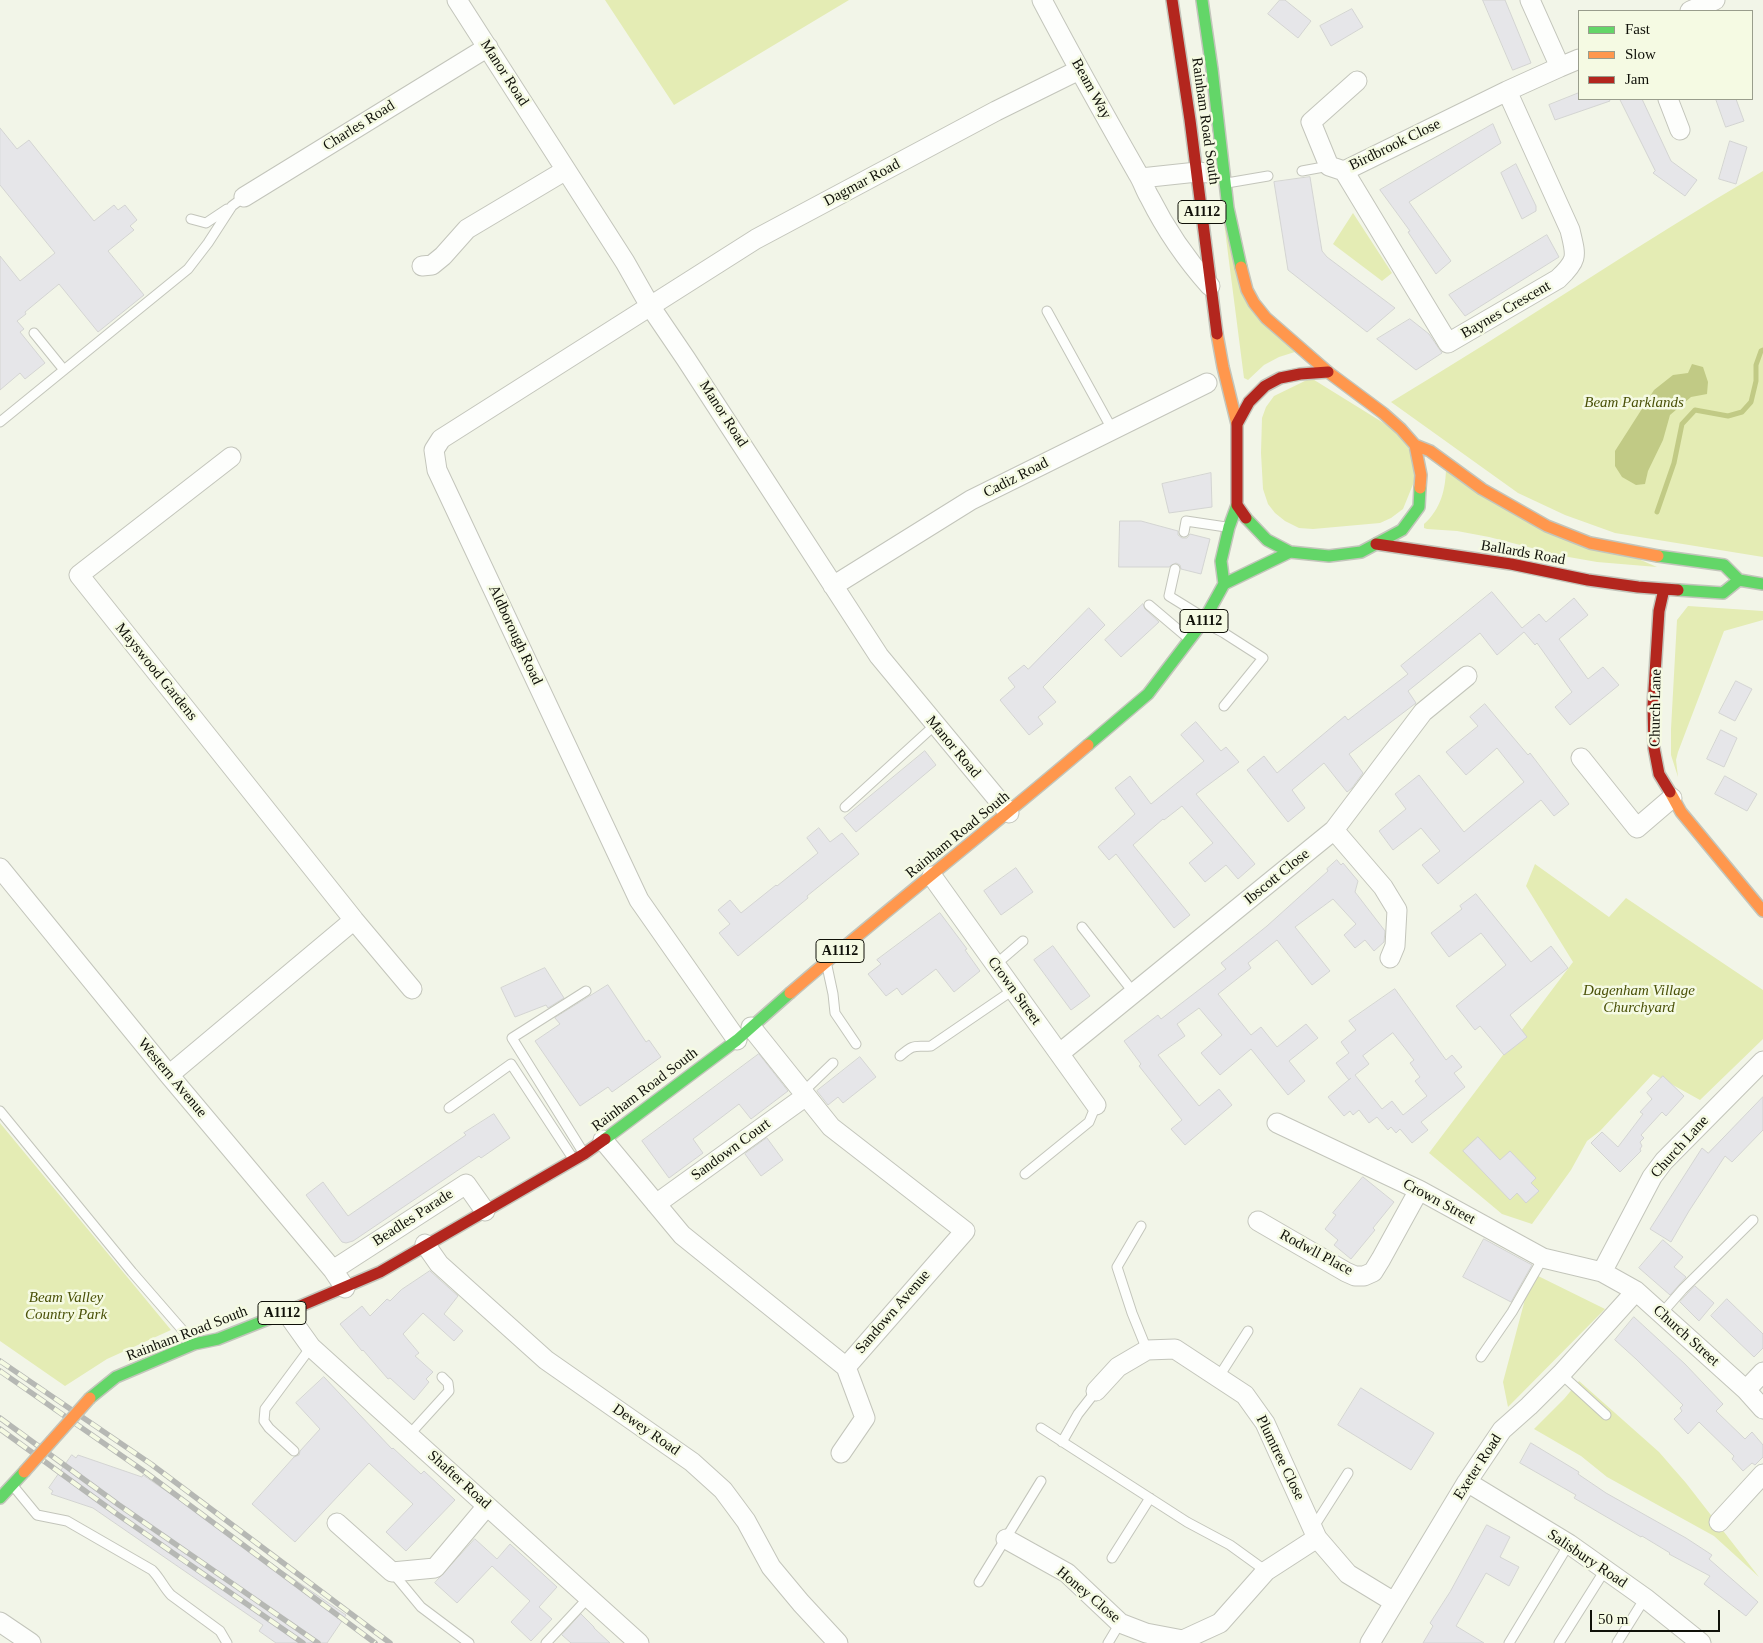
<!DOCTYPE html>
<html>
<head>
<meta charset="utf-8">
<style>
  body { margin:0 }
  #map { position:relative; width:1763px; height:1643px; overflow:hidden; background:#f2f5e8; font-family:Georgia,serif }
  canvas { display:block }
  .legend { position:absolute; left:1578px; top:10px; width:175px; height:90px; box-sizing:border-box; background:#f5fae3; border:1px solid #999d8c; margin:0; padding:6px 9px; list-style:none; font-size:15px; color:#101109 }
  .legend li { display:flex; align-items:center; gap:10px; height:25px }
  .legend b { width:25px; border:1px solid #999d8c }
  .scale { position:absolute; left:1590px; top:1610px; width:130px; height:22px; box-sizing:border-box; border:2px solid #101109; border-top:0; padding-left:6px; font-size:15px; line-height:18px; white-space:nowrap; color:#101109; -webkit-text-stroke:4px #f5fae3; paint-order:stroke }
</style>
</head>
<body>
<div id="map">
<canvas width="1763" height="1643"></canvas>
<ul class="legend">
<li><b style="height:6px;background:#63d668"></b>Fast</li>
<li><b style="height:6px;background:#ff974d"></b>Slow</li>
<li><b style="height:6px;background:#b3261e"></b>Jam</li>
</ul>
<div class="scale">50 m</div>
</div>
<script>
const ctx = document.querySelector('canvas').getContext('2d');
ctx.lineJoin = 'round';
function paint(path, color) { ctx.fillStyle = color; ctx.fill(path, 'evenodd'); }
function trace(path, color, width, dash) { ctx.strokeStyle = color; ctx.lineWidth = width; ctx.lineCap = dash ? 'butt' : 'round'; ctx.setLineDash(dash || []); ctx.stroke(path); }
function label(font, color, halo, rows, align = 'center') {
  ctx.font = font + ' Georgia,serif'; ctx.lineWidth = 5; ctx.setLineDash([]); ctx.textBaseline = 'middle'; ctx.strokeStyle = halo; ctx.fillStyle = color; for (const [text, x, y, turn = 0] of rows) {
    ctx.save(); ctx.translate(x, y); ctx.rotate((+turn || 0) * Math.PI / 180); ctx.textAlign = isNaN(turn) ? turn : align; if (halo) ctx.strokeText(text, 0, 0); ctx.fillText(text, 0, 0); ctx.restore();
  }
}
const green = new Path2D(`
  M605 0H849L674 105Z
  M1763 171V557L1615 533 1565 515 1518 493 1391 402C1516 327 1637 245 1763 171Z
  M1221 199 1242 279 1298 351 1279 357 1264 365 1248 380 1244 378Z
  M1353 213 1392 273 1382 281 1333 244Z
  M1311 378 1403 435 1418 472 1403 509 1391 518 1380 523 1313 529 1299 528 1285 521 1275 513 1268 504 1263 489 1261 453 1262 418 1266 407 1274 396Z
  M1446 466 1503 501 1657 567 1597 562 1563 556 1489 537 1457 531 1427 529 1424 528V524C1441 509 1446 489 1446 466Z
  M1688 606 1763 611V620L1724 631 1678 752 1676 760 1678 777 1671 755V729L1677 620Z
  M1535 864 1609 917 1626 898 1763 990V1039L1700 1100 1653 1074 1600 1131 1587 1141 1571 1170 1532 1224 1502 1214 1429 1153 1573 962 1526 886Z
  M0 1123 171 1330 107 1359 65 1386 0 1341Z
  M1532 1273 1605 1309 1508 1407 1503 1382Z
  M1579 1381 1659 1452 1686 1483 1759 1577 1714 1536 1607 1477 1581 1456 1534 1429 1564 1399Z`);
const water = new Path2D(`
  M1692 364 1703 367 1708 382 1707 394 1691 397 1670 415 1663 440 1648 471 1645 484 1636 485 1622 477 1615 466V451L1654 390 1673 375 1688 373Z`);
const stream = new Path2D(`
  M1657 512 1674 463 1682 424 1695 410 1728 416 1742 412 1751 402 1756 381V365L1761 351 1763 350`);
const building = new Path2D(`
  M1280 0H1285L1311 21 1298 38 1268 14Z
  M1483 0H1505L1531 63 1513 70Z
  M1352 9 1363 27 1331 46 1320 26Z
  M1579 93V99H1609L1610 101 1555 120 1549 105Z
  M1620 99H1642L1671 161 1697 180 1685 196 1653 173 1655 171Z
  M1716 99H1736L1744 121 1726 127Z
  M1493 124 1501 143 1409 202 1451 261 1436 274 1408 232 1410 231 1380 190Z
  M0 128 17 149 29 140 94 221 114 205 118 210 125 205 137 220 130 226 134 230 108 251 144 295 98 332 59 284 25 312 26 314 17 321 24 329 20 332 45 363 25 379 20 373 0 390V256L20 281 55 253 0 185Z
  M1730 141 1747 147 1736 184 1719 179Z
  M1516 164 1536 206V211L1522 219 1501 173Z
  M1310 177 1322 251 1327 257 1395 308 1367 332 1288 270 1274 182Z
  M1547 235 1559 257 1465 316 1449 295Z
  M1410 319 1429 334 1442 353 1416 370 1377 339Z
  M1211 473 1212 507 1169 513 1162 484Z
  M1120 521H1141L1178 531V535L1182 538H1187L1190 534 1210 539 1201 574 1181 569 1180 565 1176 563 1169 567H1119Z
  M1492 592 1522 628 1539 614 1546 622 1574 598 1588 615 1559 639 1588 679 1603 667 1619 685 1570 725 1555 707 1572 692 1537 643 1535 645 1524 632 1497 655 1480 633 1408 691 1416 703 1349 754 1363 773 1352 788 1347 792 1324 763 1292 790 1305 808 1288 822 1247 770 1264 756 1277 773 1345 716 1348 720 1408 674 1401 666Z
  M1143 604 1145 609 1159 622 1121 657 1105 640Z
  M1089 608 1105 625 1043 687 1056 702 1038 717 1043 724 1029 735 1000 700 1015 687 1008 678 1024 665 1028 669Z
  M1736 681 1752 689 1735 721 1719 713Z
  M1485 704 1528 755 1530 753 1569 804 1554 816 1541 800 1438 884 1422 865 1440 851 1421 828 1393 850 1379 831 1406 809 1395 794 1419 775 1464 832 1524 782 1497 748 1466 775 1446 752 1478 726 1470 717Z
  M1196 722 1221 751 1226 747 1239 762 1196 794 1255 864 1238 879 1226 865 1205 882 1189 863 1213 843 1182 806 1164 820 1163 819 1133 845 1190 915 1174 928 1116 854 1109 860 1098 847 1135 814 1115 788 1130 776 1151 804 1204 761 1181 735Z
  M1721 730 1737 738 1724 767 1707 759Z
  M925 751 936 765 856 832 844 818Z
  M1725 776 1757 794 1747 811 1715 794Z
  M819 828 830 842 842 833 859 854 807 896 808 898 738 956 719 933 730 924 718 910 730 900 741 913 776 885 777 886 818 853 807 838Z
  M1337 860 1341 865 1343 863 1358 881 1355 892 1385 931 1384 942 1374 951 1365 940 1355 948 1344 935 1356 924 1333 899 1295 927 1330 971 1312 985 1277 940 1248 963 1251 968 1218 994 1251 1035 1261 1027 1277 1047 1306 1024 1318 1038 1289 1061 1305 1081 1288 1095 1251 1049 1220 1075 1201 1053 1222 1035 1199 1008 1177 1024 1185 1036 1158 1055 1199 1106 1219 1089 1232 1105 1185 1145 1171 1129 1182 1120 1139 1066 1141 1064 1124 1041 1158 1015 1161 1019 1226 969 1221 963 1267 926 1328 871 1327 869Z
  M1016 868 1033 892 1001 915 984 891Z
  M1476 894 1531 962 1551 946 1568 968 1510 1015 1527 1037 1504 1055 1480 1026 1475 1030 1456 1006 1506 965 1481 933 1449 957 1431 933 1462 909 1460 906Z
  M940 913 967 949 965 950 980 971 954 992 936 969 902 995 897 988 886 996 868 974 881 964 877 960Z
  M1053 946 1090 996 1071 1010 1034 960Z
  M545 968 564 998 548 1008 546 1005 515 1017 501 988Z
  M608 985 646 1042 649 1040 661 1057 612 1092 608 1087 580 1106 535 1041 560 1024 555 1018Z
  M1395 989 1446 1060 1452 1055 1462 1067 1454 1073 1465 1087 1421 1122 1428 1130 1412 1143 1400 1129 1396 1133 1391 1127 1388 1130 1377 1117 1369 1123 1359 1110 1353 1115 1350 1111 1344 1116 1328 1097 1351 1078 1349 1080 1336 1063 1349 1053 1341 1042 1356 1030 1349 1021ZM1393 1033 1414 1060 1410 1063 1420 1077 1415 1081 1427 1096 1403 1115 1392 1101 1382 1109 1355 1075 1369 1064 1363 1056Z
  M759 1054 788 1091 751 1119 739 1104 693 1139 703 1153 669 1178 642 1141Z
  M860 1057 876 1077 843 1103 838 1097 828 1105 817 1091Z
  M1663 1076 1684 1096 1666 1116 1662 1112 1641 1135 1644 1138 1640 1142 1642 1146 1640 1149 1641 1151 1620 1172 1591 1143 1602 1132 1618 1147 1643 1114 1640 1112 1652 1099 1647 1093Z
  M1763 1097V1130L1732 1162 1725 1156 1689 1211 1671 1242 1650 1229 1702 1148 1708 1153Z
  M494 1114 510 1138 481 1158 479 1156 353 1241 346 1243 342 1242 306 1195 323 1182 348 1216 466 1135 464 1133Z
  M1478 1137 1500 1160 1510 1151 1536 1178 1531 1183 1539 1191 1526 1203 1517 1193 1510 1200 1463 1151Z
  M767 1138 783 1160 761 1176 745 1154Z
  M1363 1177 1394 1202 1373 1228 1375 1230 1351 1259 1334 1245 1338 1240 1325 1229 1336 1215 1333 1213Z
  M1484 1239 1532 1265 1511 1302 1463 1277Z
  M1663 1240 1683 1257 1674 1267 1686 1277 1670 1295 1639 1268Z
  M430 1271 458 1296 444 1314 463 1331 454 1341 423 1313 403 1334 419 1353 415 1356 433 1372 426 1379 429 1382 414 1400 390 1378 388 1379 363 1350 362 1351 340 1324 362 1306 370 1316 387 1299 390 1301 401 1290Z
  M1695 1286 1714 1303 1699 1321 1680 1302Z
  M1727 1299 1763 1334V1348L1754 1357 1711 1316Z
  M1634 1317 1685 1364 1723 1404 1716 1411 1745 1439 1752 1432 1763 1445V1457L1755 1465 1752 1463 1743 1471 1732 1459 1734 1456 1699 1422 1688 1434 1674 1419 1682 1411 1680 1408 1683 1405 1636 1359 1615 1340Z
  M324 1377 392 1449 393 1448 421 1474 424 1471 455 1500 406 1551 386 1532 413 1504 369 1463 295 1542 252 1504 294 1457 299 1455 300 1451 320 1429 296 1403Z
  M1361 1388 1434 1433 1411 1470 1338 1425Z
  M1531 1443 1579 1472 1578 1474 1606 1493 1686 1538 1712 1555 1709 1559 1758 1602 1746 1616 1704 1584 1710 1576 1669 1554 1670 1553 1642 1536 1641 1537 1574 1498 1576 1495 1520 1463Z
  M72 1455 76 1458 78 1455 142 1477 143 1475 346 1615 327 1643H276L259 1631 263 1625 93 1508 51 1494 53 1491 49 1488Z
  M1487 1525 1510 1537 1500 1557 1519 1567 1509 1586 1486 1573 1456 1626 1484 1643H1423L1433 1626 1430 1623 1450 1592Z
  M475 1539 497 1559 510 1544 557 1587 539 1607 552 1619 531 1641 511 1622 530 1601 492 1566 457 1603 435 1583Z
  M581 1614 594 1627V1628L610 1643H571L562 1635Z`);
const lane = new Path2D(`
  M1302 171 1329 166
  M1227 183 1268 176
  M191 219 206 223 227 209
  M1047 311 1112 429
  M34 333 64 370
  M0 422 188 269 208 243 232 206 244 197
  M1184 532 1186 521 1226 527
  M1175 569 1169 596 1203 617
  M1149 605 1188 638
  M1205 623 1224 633 1263 658 1224 706
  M845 807 935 725
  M1082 927 1134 993
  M995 965 1023 941
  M827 966 833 994 835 1013 856 1044
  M900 1056C915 1043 914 1047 931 1046L1013 990
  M803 1092 833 1063
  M449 1108 511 1064 572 1157
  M0 1111 132 1272 192 1341
  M583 1152 512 1038 586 991
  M1025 1174 1089 1122 1096 1105
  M1141 1226 1117 1267 1132 1313 1147 1350
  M1662 1313 1683 1289 1753 1220
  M1481 1357 1512 1312 1543 1258
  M1561 1374 1606 1415
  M1218 1378 1248 1331
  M1041 1428 1187 1522 1230 1545 1266 1571
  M409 1435 449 1391 448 1383 442 1377
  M1062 1442 1078 1414 1096 1391
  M294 1451 269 1428 264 1421 265 1409 311 1347
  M14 1487 37 1515 67 1521 152 1570C160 1578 164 1588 171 1595L220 1631 227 1643
  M1313 1528 1348 1473
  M1112 1558 1150 1498
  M392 1572 421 1607 469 1643
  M979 1582 1041 1481
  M546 1643 589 1597
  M1108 1643 1120 1623
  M1509 1643 1569 1544
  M1559 1643 1605 1570
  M1617 1643 1645 1598`);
const street = new Path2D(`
  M457 0 625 262 650 306 686 359 879 656 1009 813
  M1042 0C1073 59 1105 116 1138 174 1143 182 1145 190 1150 198 1166 230 1186 259 1210 286
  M1530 0 1560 67 1579 59
  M1690 11 1715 0
  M1357 81 1311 122 1329 166 1344 171 1507 91 1560 67
  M1668 99 1680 130
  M1344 171 1448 343 1558 279C1579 259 1576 256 1570 230L1507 91
  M1141 178 1197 172 1209 173
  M244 197 488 47
  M422 266 432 265 443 256 467 229 566 170
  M231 457 79 575 354 920 412 989
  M833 586 971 500 1207 383
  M1581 758 1637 828 1672 798
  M1334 830 1383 887 1397 910 1395 946 1390 958
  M0 868 169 1075 333 1270 345 1288
  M932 876 1096 1105
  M737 1040 639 900 437 470 434 450 441 439 756 239 996 111 1079 70
  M1060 1053 1334 830 1423 712 1467 676
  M169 1075 354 920
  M1277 1123 1419 1190 1543 1258 1602 1272 1636 1291 1746 1390 1763 1409
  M603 1140 682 1235 846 1367 965 1231 831 1127 751 1027
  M656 1204 806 1096
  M1258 1221 1346 1272 1355 1276H1364L1373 1272 1381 1259 1419 1190
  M425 1244 439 1264 546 1360 692 1462 723 1490 746 1521 771 1567 801 1603 838 1643
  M333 1270 466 1184 485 1211
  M1602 1272 1652 1177 1664 1161 1763 1061
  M286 1312 311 1347 639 1643
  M1746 1390 1763 1372
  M1096 1391 1118 1367 1147 1350 1175 1349 1245 1395 1265 1423 1317 1538 1348 1574 1394 1602
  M841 1453 865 1418 846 1367
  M1467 1482 1569 1544 1645 1598 1701 1643
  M1719 1522 1763 1474
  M337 1523 392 1572 435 1568 487 1506
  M1006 1539 1067 1573 1120 1623 1146 1633 1183 1640 1220 1623 1266 1571 1317 1538
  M0 1622 31 1643
  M1370 1643 1467 1482 1502 1430 1529 1406 1561 1374 1636 1291`);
const fast = new Path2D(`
  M1202 0 1212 69 1228 208 1241 267
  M1246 518 1267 540 1290 552 1329 556 1361 552 1402 530 1419 507 1420 488
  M1658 556 1724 565 1739 580 1763 584
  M1224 584 1290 552
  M1678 590 1723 593 1739 580
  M1088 745 1148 694 1203 622 1224 584 1221 561 1229 527 1237 505
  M605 1139 737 1040 790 993
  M90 1398 116 1377 194 1344 218 1339 291 1310
  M0 1498 24 1472`);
const slow = new Path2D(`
  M1241 267 1247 290 1254 303 1266 318 1328 372 1383 413 1401 429 1415 445 1421 475 1420 488
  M1217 334 1223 367 1237 424
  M1415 445 1430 451 1482 489 1547 526 1590 543 1658 556
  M1670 792 1681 812 1763 911
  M790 993C888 908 990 829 1088 745`);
const jam = new Path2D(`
  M1172 0 1190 120 1217 334
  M1246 518 1237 505V424L1249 402 1265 386 1280 378 1300 374 1328 372
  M1376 544 1511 564 1588 580 1638 587 1678 590
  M1664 589 1659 611 1653 705 1654 748 1659 774 1670 792
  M291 1310 380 1272 584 1154 605 1139`);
const rail = new Path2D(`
  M0 1361 151 1464 390 1643
  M0 1371 145 1472 375 1643
  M0 1418 119 1505 318 1643
  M0 1429 114 1512 303 1643`);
const slowBridge = new Path2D(`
  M24 1472 90 1398`);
const shields = [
  [1202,212,48],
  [1204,621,48],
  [840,951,48],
  [282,1313,48]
];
const shieldNames = [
  ["A1112",1202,212],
  ["A1112",1204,621],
  ["A1112",840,951],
  ["A1112",282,1313]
];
const streetNames = [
  ["Manor Road",504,73,57],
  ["Beam Way",1091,89,61],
  ["Rainham Road South",1205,121,82],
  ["Charles Road",359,126,-32],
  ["Birdbrook Close",1395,145,-26],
  ["Dagmar Road",862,183,-28],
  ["Baynes Crescent",1506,310,-30],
  ["Manor Road",723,414,57],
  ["Cadiz Road",1016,478,-27],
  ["Ballards Road",1523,553,10],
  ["Aldborough Road",515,635,65],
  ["Mayswood Gardens",156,672,51],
  ["Church Lane",1656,708,-89],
  ["Manor Road",953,747,50],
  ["Rainham Road South",958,835,-39],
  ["Ibscott Close",1277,877,-39],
  ["Crown Street",1014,991,54],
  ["Western Avenue",172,1078,50],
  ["Rainham Road South",645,1090,-37],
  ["Church Lane",1680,1147,-48],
  ["Sandown Court",731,1150,-36],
  ["Crown Street",1439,1202,28],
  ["Beadles Parade",413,1218,-33],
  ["Rodwll Place",1316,1253,28],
  ["Sandown Avenue",893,1312,-49],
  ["Rainham Road South",187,1334,-21],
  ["Church Street",1686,1336,42],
  ["Dewey Road",646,1430,35],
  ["Plumtree Close",1280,1458,64],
  ["Exeter Road",1478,1467,-57],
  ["Shafter Road",459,1480,42],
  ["Salisbury Road",1587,1559,34],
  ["Honey Close",1088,1595,40]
];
const parkNames = [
  ["Beam Parklands",1634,403],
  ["Dagenham Village",1639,991],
  ["Churchyard",1639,1008],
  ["Beam Valley",66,1298],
  ["Country Park",66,1315]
];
paint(green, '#e4ecb4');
paint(water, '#c1ca85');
trace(stream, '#c1ca85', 5);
paint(building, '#e6e6e9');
trace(building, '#d3d4d2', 1);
trace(lane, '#c3c5bb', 11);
trace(street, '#c3c5bb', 21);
trace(fast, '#c3c5bb', 14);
trace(slow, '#c3c5bb', 14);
trace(jam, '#c3c5bb', 14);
trace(lane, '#fdfefc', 9);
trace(street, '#fdfefc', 19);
trace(fast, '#63d668', 11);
trace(slow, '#ff974d', 11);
trace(jam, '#b3261e', 11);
trace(rail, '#b6b8b4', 5.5);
trace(rail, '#f5fae3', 4, [11]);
trace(slowBridge, '#c3c5bb', 14, []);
trace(slowBridge, '#ff974d', 11);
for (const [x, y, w] of shields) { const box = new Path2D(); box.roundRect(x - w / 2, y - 11.5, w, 23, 4); ctx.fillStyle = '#f5fae3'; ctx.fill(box); trace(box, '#101109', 1); }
label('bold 14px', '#101109', null, shieldNames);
label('15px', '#101109', '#f5fae3', streetNames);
label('italic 15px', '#4a5108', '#f5fae3', parkNames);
</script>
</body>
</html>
